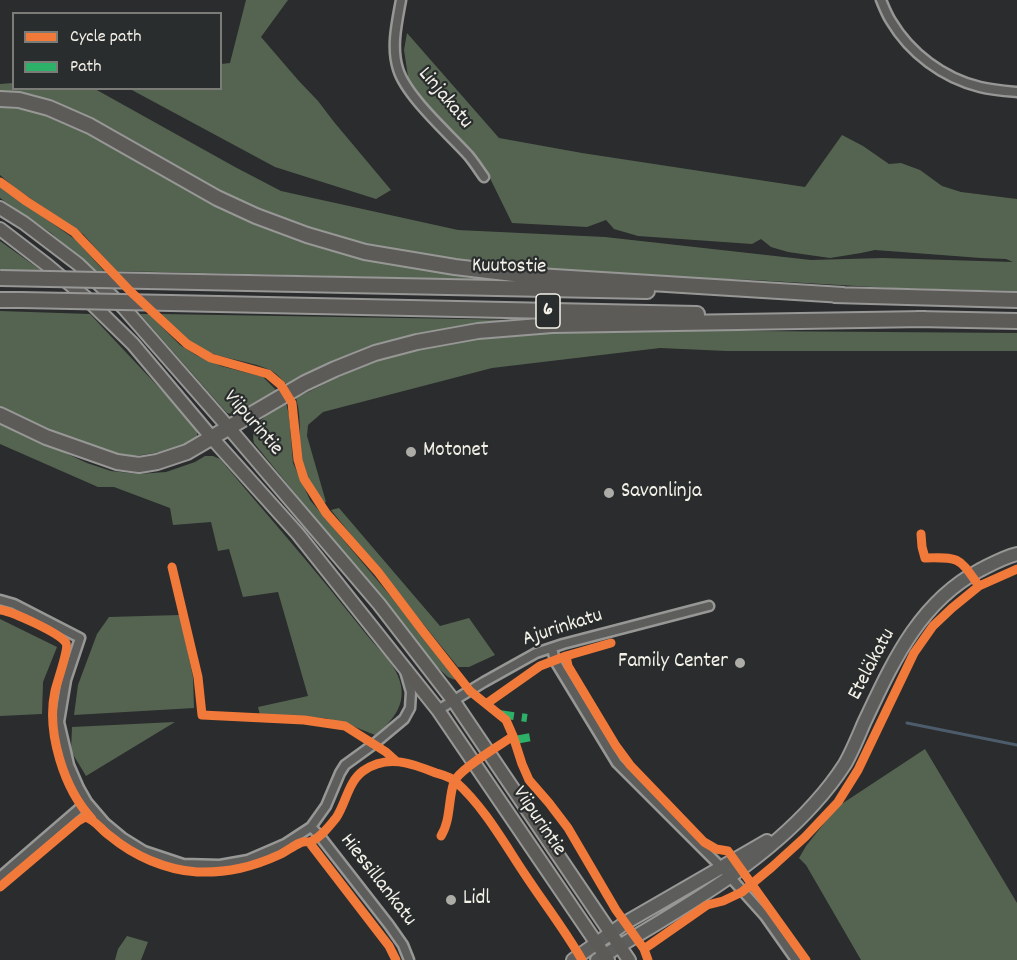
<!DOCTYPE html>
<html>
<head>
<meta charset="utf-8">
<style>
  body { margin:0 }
  #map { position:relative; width:1017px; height:960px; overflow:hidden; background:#2b2c2d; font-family:Dekko,sans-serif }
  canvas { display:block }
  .legend { position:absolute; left:12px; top:12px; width:210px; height:78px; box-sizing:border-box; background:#2a2d2e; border:2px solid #7b7b78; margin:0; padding:8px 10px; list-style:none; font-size:18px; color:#f4f1e8 }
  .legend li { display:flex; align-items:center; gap:12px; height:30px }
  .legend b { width:30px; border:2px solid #7b7b78 }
</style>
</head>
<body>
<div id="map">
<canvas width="1017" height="960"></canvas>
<ul class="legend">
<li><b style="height:8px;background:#f17a3a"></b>Cycle path</li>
<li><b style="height:8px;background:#2db169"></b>Path</li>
</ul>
</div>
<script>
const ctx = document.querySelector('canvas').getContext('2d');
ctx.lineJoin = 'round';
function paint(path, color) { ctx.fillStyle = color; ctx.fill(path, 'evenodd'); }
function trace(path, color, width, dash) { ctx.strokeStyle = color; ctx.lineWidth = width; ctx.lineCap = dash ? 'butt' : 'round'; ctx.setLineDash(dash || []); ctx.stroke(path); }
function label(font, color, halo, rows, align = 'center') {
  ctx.font = font + ' Dekko,sans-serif'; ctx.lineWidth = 4.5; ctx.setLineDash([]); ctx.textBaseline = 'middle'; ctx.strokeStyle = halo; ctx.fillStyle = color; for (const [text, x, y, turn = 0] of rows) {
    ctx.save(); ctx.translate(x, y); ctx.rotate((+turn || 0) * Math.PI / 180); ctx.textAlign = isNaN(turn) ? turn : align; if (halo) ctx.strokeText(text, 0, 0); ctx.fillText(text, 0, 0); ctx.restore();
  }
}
const green = new Path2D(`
  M246 0H288L261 37 298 80 318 101 334 122 391 190 376 199 275 167 130 89 220 88 221 64 230 63Z
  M407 33 499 138 582 153 805 187 842 135 863 146 889 164 901 163 920 170 942 186 961 192 1017 199V291L891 288 753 280 598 275 487 263 413 254 355 242 302 227 222 192 113 129 61 105 32 96 9 92H0V84L13 83 14 88 95 89 235 167 281 191 458 230 605 237 811 260 883 258 1013 262 1006 259 981 258 875 250 861 253 830 258 788 252 771 247 761 239 752 244 638 236 614 229 606 220 587 227 512 223 484 166 409 83 404 50Z
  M0 107 33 110 70 125 135 159 214 205 283 235 345 255 404 267 503 280 116 271 83 234 15 188 0 175Z
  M0 187 76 240 104 271 96 272 51 233 0 198Z
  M0 241 42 271 0 270Z
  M0 311 90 314 197 428V438L173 450 135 456 113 453 55 433 0 408Z
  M140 314H149L180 345 196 355 221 366 263 377 277 391C264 398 242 418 227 413Z
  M160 314 524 320 525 322C472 325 418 330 367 349 340 359 314 374 288 386 284 382 280 377 275 373 259 362 227 360 208 352 189 343 175 328 160 314Z
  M618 330 1017 333V351H727L660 348 492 368 323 412 308 425 307 436 326 502 322 503C317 495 310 487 307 478 295 453 304 424 296 398L355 369 402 352 442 345 509 335Z
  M286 403 289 415 293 463 310 500 393 599 454 677 455 680 448 677 436 666 254 443C249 423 271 412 286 403Z
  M0 423 87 463 111 471 139 474 166 472 195 462 205 456H213L220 459C269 517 319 574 366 634 378 649 398 666 401 686 405 708 390 723 375 735L350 725 325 718 260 715 258 707 308 696 278 592 243 597 229 549 218 551 211 522 173 525 170 508 114 487H98L0 444Z
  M339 508 440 626 469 618 495 655 469 667H458L331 510Z
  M180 615 193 677 194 708 74 715 78 685 97 634 109 617Z
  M0 619 57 647 43 682 42 714 0 716Z
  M175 722 86 776 71 751 72 727Z
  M925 749 1017 903V960H861L806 865 799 858 806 846 837 807Z
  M127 936 148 942 141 960H115L118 949Z`);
const stream = new Path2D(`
  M907 723 1017 745`);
const minor = new Path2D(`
  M401 0C397 22 391 47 398 69 406 96 448 133 468 155 474 162 479 170 484 177
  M881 0C884 7 887 15 891 21 910 53 943 78 980 87 992 90 1005 91 1017 92
  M0 600 14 604 80 638 66 680 59 722 69 765 79 788 87 802 105 823 123 838 144 851 183 864 220 865 248 860 285 844 311 827 326 806 340 773 345 765 374 744 404 719 410 708 411 692 405 671
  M552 648 555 661 617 763 722 868 765 916 796 960
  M438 710 484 682 536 653 563 644 709 606
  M311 827 319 835 389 925 403 945 409 960
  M0 877 87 802`);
const secondary = new Path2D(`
  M573 960 625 923 767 841
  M597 960C672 913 754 871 814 804 825 792 836 778 845 764 852 752 858 737 864 723 892 664 918 603 980 570 992 564 1004 557 1017 554`);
const primary = new Path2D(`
  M0 208 24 223 78 264 124 308 229 428 379 604 453 700 629 960
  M0 229 47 265 85 297 133 344 212 438 298 534 438 710 608 960`);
const trunk = new Path2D(`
  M0 99 19 100 49 108 90 126 217 198 256 216 307 235 365 252 455 267 522 275 843 295
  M148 281 647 291
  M834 295 1017 300
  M0 300H21
  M171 303 697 314
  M917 319 1017 321
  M0 415 46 437 117 462 139 465 157 462 187 452 305 383 335 369 375 353 417 342 478 331 552 325 925 319`);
const trunkBridge = new Path2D(`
  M0 278 148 281
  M21 300 171 303`);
const quiet = new Path2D(`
  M499 714 527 718
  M515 740 531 737`);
const cycleway = new Path2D(`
  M0 182 26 201 74 232 130 291 187 344 211 358 268 374 281 385 292 403 298 460 304 479 326 513 378 572 422 630 470 691 506 720 513 736 522 764 529 780 549 803 568 828 616 910 644 949 648 960
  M921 534 922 547 925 558C961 557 959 558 979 586
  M172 567 198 677 202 715 304 720 345 726 386 752 396 761
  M1 610C13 612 60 633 66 643 69 649 57 682 55 691 46 732 64 789 92 819
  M566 656 568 666 616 746 630 765 704 842 716 849 728 851 806 960
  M486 704 540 666 566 656 611 643
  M441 836C451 820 448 799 454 782 459 769 501 745 513 736
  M309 842 389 946 396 960
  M0 887 78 821 85 817C96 820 101 830 110 836 134 856 166 870 197 872 228 873 253 867 281 854 287 851 293 846 300 843 303 841 306 842 309 842 320 839 329 826 336 818 346 803 348 782 363 771 387 754 411 763 436 773 443 775 451 777 456 782 484 807 504 843 524 873 543 902 565 930 582 960
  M644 949 707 905 723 901 742 892 772 867 805 837 838 802 858 770 914 653 933 626 952 608 979 586 1017 569`);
const markers = [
  [411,452,6,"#aeaca7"],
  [609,493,6,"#aeaca7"],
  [740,663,6,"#aeaca7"],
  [451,900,6,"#aeaca7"]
];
const shields = [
  [548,311,24]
];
const shieldNames = [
  ["6",548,311]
];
const streetNames = [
  ["Linjakatu",444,99,50],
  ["Kuutostie",509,268,1],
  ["Viipurintie",252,424,49],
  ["Ajurinkatu",563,629,-18],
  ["Eteläkatu",873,665,-62],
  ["Viipurintie",538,822,56],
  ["Hiessillankatu",377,881,52]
];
const poiNames = [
  ["Motonet",423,452],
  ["Savonlinja",621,493],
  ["Family Center",728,663,"right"],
  ["Lidl",463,900]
];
paint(green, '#556451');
trace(stream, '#4c5c6b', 3);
trace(minor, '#979796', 13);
trace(secondary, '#979796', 16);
trace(primary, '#979796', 16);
trace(trunk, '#979796', 18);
trace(minor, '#5d5d5c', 8);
trace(secondary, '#5d5d5c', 12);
trace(primary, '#5c5b58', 12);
trace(trunk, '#5c5b58', 14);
trace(trunkBridge, '#979796', 18, []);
trace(trunkBridge, '#5c5b58', 14);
trace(quiet, '#2db169', 8, [15, 8]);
trace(cycleway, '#f17a3a', 9);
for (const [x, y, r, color] of markers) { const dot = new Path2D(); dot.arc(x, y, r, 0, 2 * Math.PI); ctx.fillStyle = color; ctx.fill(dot); trace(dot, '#2a2d2e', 2); }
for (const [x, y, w] of shields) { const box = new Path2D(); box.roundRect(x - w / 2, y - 17, w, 34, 4.5); ctx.fillStyle = '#2a2d2e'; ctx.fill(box); trace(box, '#f4f1e8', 1.5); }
label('bold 20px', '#f4f1e8', null, shieldNames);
label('21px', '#f4f1e8', '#2a2d2e', streetNames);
label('21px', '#f4f1e8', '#2a2d2e', poiNames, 'left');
</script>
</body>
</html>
